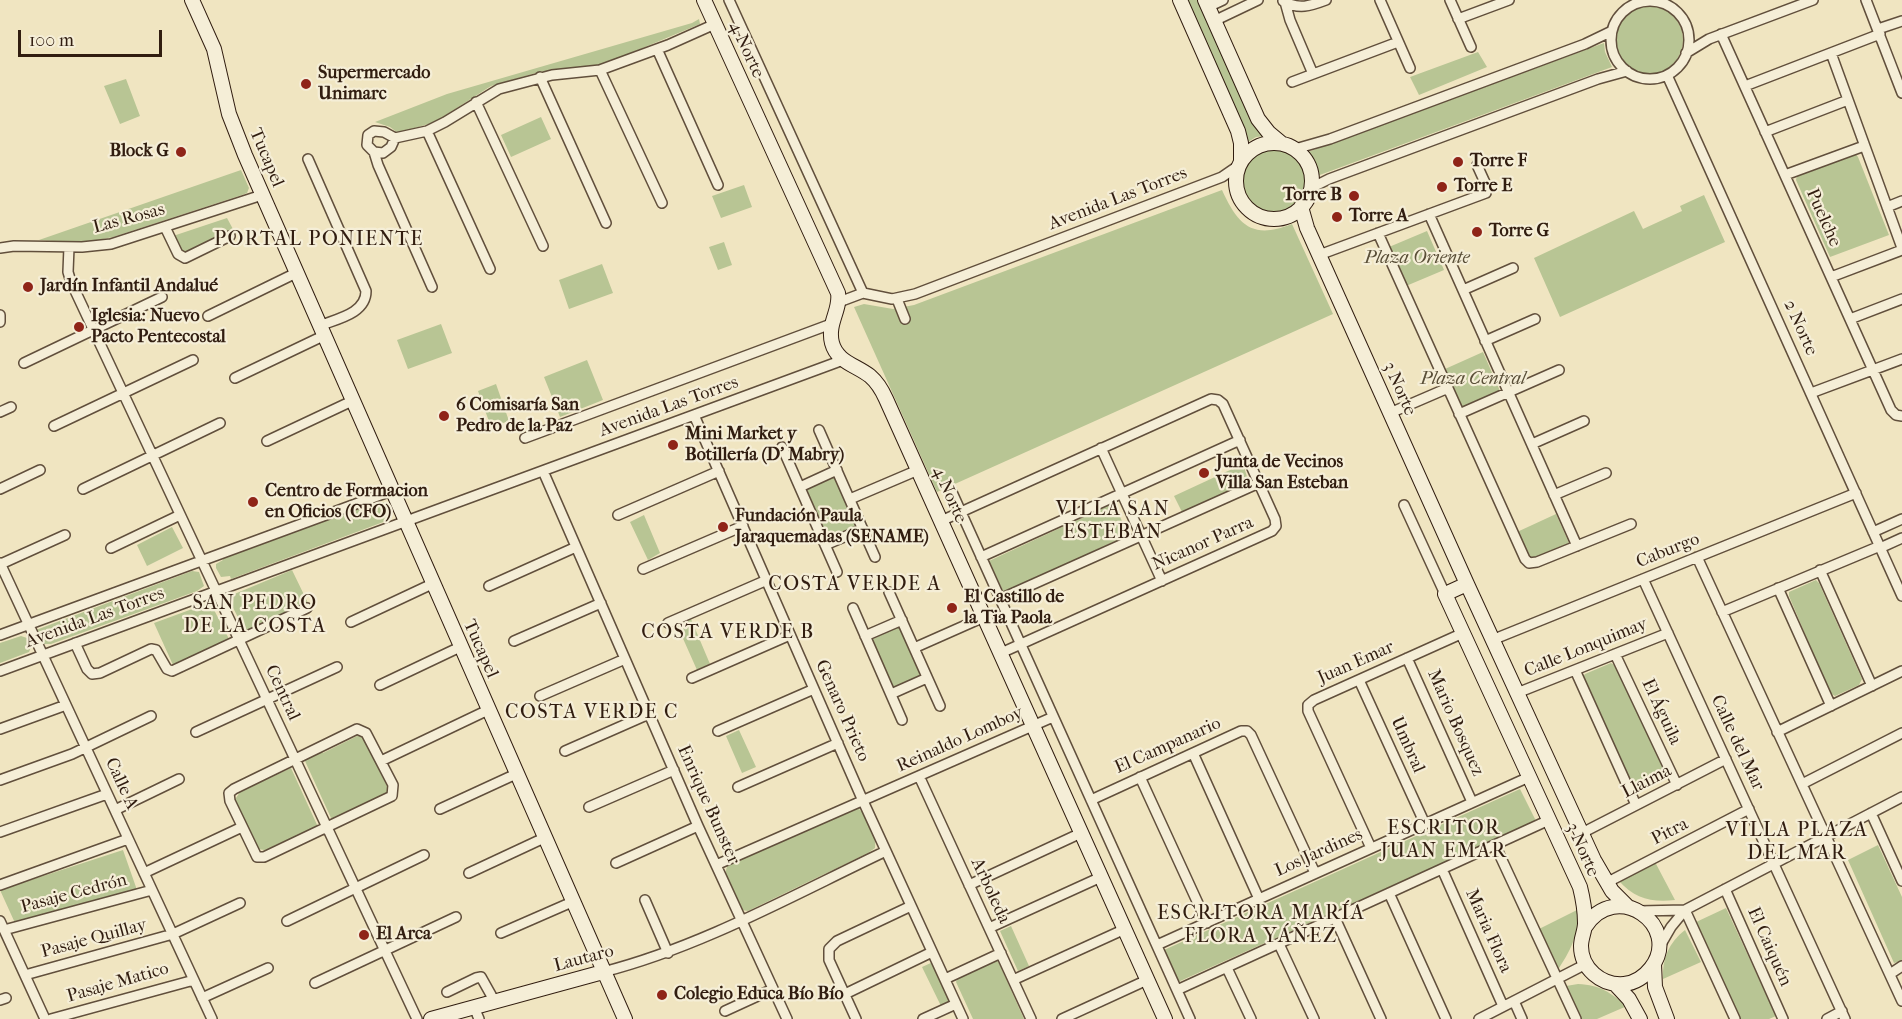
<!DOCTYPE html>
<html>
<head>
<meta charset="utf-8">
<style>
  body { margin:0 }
  #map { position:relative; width:1902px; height:1019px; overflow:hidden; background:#f0e5c1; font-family:"IM FELL French Canon",serif }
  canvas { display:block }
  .scale { position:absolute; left:18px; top:30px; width:144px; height:27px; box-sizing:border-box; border:3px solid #311d10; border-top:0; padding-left:8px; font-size:18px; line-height:21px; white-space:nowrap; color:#311d10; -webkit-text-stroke:4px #f5eed7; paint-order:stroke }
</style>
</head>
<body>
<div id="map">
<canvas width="1902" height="1019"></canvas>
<div class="scale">100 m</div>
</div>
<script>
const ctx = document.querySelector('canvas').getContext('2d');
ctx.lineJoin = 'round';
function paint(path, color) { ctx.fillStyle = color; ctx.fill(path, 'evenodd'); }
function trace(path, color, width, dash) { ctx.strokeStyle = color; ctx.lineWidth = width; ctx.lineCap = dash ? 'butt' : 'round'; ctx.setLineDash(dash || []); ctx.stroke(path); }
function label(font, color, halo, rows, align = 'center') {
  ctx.font = font + ' "IM FELL French Canon",serif'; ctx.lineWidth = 4.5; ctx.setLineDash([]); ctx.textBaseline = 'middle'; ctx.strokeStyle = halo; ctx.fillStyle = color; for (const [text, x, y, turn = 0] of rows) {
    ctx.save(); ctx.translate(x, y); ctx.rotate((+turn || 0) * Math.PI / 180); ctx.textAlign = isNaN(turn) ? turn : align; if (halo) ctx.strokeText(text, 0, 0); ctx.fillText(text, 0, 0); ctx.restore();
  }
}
const green = new Path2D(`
  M1185 0H1199L1266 136 1256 137 1248 142Z
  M1615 40a34 34 0 1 1 68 0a34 34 0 1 1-68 0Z
  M699 19 700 24 614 60 594 66 539 72 491 86 435 122 398 133 390 127 375 122 447 94 692 23Z
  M1604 43 1605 52 1612 67 1317 176 1308 152Z
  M1478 52 1487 67 1419 95 1410 77Z
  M126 79 140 116 120 124 104 86Z
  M541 117 551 139 511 157 501 135Z
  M1241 180a34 34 0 1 1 68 0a34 34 0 1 1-68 0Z
  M1855 153 1858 157 1889 235 1830 257 1796 180 1797 175Z
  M241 170 249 188 247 193 242 195 113 237 83 243 39 240Z
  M744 185 752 207 721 218 712 196Z
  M1222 190C1238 225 1252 240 1292 224L1333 314 937 492 854 307 864 304 893 309 914 305Z
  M1704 195 1725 242 1560 317 1534 258 1634 211 1643 229 1682 211 1680 206Z
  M227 218 234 231 186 255 178 252 173 236Z
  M1427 231 1444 270 1406 286 1389 247Z
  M724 242 732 265 718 270 709 247Z
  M602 264 613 293 569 309 559 280Z
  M441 324 452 353 408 369 397 340Z
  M1483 352 1500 391 1462 408 1445 369Z
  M587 360 603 400 560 417 544 377Z
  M496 384 509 421 491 427 478 391Z
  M1243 464 1249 483 1183 514 1174 496Z
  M832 476 837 479 856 524 854 529 831 539 825 536 806 491 808 486Z
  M377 501 378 504 383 502 390 505 391 515 386 518V521L231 579 230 576 221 577 216 568V564L223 560 222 558Z
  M1114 503 1128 535 1004 593 989 561Z
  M1556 514 1569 543 1530 560 1517 532Z
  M644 515 660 553 648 560 630 522Z
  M172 527 183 548 147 566 137 545Z
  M292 570 308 603 248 633 245 631 229 600 232 595Z
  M192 571 199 572 204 586 197 591 51 644H43L36 630Z
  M1816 580 1819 583 1862 679 1859 685 1835 696 1830 693 1789 596V592Z
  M206 604 212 606 229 639 173 665 154 623Z
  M691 619 710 664 697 670 677 625Z
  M899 626 921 672 920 677 896 688 892 687 871 640Z
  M21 636 27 638 31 647 29 652 0 663V643Z
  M1611 663 1616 666 1666 775 1665 779 1639 791 1634 790 1582 678 1585 674Z
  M739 730 756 767 742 773 726 736Z
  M359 735 363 737 389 790 387 793 335 819 331 818 305 761 306 758 321 750 323 753Z
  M291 768 318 827 265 850 257 849 234 801 240 792Z
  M1520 789 1536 821 1178 982 1164 950Z
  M854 809H859C867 816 877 837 875 848L868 853 748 911 742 910 725 875 727 866Z
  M1878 845 1902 897V961L1894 963 1848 860Z
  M123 850 137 890 15 923 0 890Z
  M1655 862 1675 900C1652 903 1634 898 1619 881Z
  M1726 908 1776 1016 1769 1019H1738L1694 923Z
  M1577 910C1580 933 1570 952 1557 971L1537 930Z
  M1011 926 1029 966 1018 971 1000 931Z
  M1685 930 1701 962 1663 979C1662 959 1669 942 1685 930Z
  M998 961 1024 1019H973L956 982 957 979 992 962Z
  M933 962 952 1001 941 1006 922 967Z
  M1578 984C1601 985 1609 992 1627 1006L1597 1019H1582L1566 986Z`);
const street = new Path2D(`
  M729 0 863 293
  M1380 0 1410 68
  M1450 0 1471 47
  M1866 0 1902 93
  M1283 1C1299 10 1310 6 1326 0
  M1611 40a39 39 0 1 1 78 0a39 39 0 1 1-78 0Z
  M1285 2 1290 20 1313 74
  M1208 7 1223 0
  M1458 19 1509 0
  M1214 21 1258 0
  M1878 29 1902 21
  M1721 34 1891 410 1896 415 1902 416
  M657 49 718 185
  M1686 53 1709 39 1813 0
  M1831 53 1902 248
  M600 70 662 203
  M1667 75 1902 596
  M540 77 606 223
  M1292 82 1398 42
  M1745 86 1880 34
  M476 102 543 246
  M427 131 490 269
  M1765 132 1848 100
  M395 138 391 147 383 153 374 152 367 145 368 135 374 131 384 132 395 138 427 131 445 122 499 89 552 75 600 70 668 45 715 24
  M1295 149 1330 139 1585 44 1612 31
  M374 152 378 165 432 287
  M308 159 366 291C366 314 336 319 319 326
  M1785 175 1864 146
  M1311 188 1329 179 1598 79 1627 71
  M1887 207 1902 201
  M1429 214 1577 546
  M165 227 178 254 185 258 230 236
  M1378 233 1525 559 1529 563 1537 562 1631 524
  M69 247 68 272 71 282 417 1019
  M0 248 14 246 82 247 111 244 262 195
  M1319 255 1486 193 1487 187 1477 165
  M1831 277 1902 250
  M1463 290 1513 268
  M897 299 905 319
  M839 302 863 293 892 299 915 294 1222 177 1238 166
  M0 315V322
  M208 316 296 273
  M1850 319 1902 299
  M1485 341 1535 319
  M24 363 162 297
  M235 378 323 336
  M1811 393 1902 359
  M0 412 11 407
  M1390 413 1448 388
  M1459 414 1559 370
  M694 415 863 801 963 1019
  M54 426 193 360
  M819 430 875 557
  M525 438 831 324
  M267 441 352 401
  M1532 444 1584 421
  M782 447 837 572
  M1101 448 1162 581
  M543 471 698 826 787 1019
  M800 487 837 470
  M0 489 40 470
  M83 489 220 423
  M951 490 1190 1019
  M1554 495 1606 473
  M850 499 918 470
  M1404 505 1445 594
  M618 515 719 471
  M941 521 1211 399 1218 400 1223 404 1275 519 1276 526 1272 531 1001 653
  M1873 532 1902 519
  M825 545 863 529
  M111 548 180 515
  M1880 548 1902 538
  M981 557 1240 440
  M1697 557 1902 1001
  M0 563 212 1019
  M1 564 65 535
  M643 569 743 526
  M1820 570 1872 686
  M1643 579 1845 1019
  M489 586 576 547
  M1778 588 1831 706
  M889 592 940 706
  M1000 599 1259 483
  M853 608 902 720
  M1722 612 1880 546
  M351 622 432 584
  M668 623 767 580
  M0 635 391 491
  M865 636 902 620
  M1492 640 1856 493
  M514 641 601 603
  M75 643 87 669 92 674 100 673 151 649 156 650 167 669 172 671 307 608
  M914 648 984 617
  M1615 654 1677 785
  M1407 658 1472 802
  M1575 670 1636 805
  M0 671 843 360
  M692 678 790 635
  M1359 680 1425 824
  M380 685 460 647
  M1517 693 1668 633
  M891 694 927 678
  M540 696 625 659
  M0 729 66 705
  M357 729 366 733 393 785 392 796 264 857H257L230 801 229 793 234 789Z
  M718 731 814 689
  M196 732 337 667
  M1777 732 1902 671
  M565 751 649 714
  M1193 753 1259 899
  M381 761 488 710
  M919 776 1031 1019
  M1140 777 1207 923
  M0 780 72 754 151 716
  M1802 784 1902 733
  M738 787 838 743
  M1091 800 1241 731H1247L1251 735 1315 873
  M589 807 674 770
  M440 809 516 774
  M115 810 179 779
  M1871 813 1902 881
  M0 832 107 794
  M1582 833 1726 759
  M1495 845 1576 1019
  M1371 848 1308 711V705L1314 700 1463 633
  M616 863 698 826
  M716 865 1053 717
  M1442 869 1503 1006
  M144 873 242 827
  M469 873 544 838
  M1606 883 1749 809
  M0 885 128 839
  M969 885 1081 833
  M1725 889 1783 1019
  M1389 893 1446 1019
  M645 900 668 953
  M1685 910 1735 1019
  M1639 911 1685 910
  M1335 918 1381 1019
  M0 921 45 1019
  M287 921 424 855
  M989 928 1101 877
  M4 930 152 890
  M501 933 572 902
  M1279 944 1314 1019
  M1157 945 1529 777
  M1660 946 1671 927 1685 910 1902 797
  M1227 968 1251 1019
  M603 972C701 947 795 894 886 851
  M1890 974 1902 966
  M25 975 173 934 240 903
  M945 979 1001 953
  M1013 980 1125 929
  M315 983 456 917
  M1177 990 1549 820
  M447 992 476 978 481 977 495 1002
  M845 994 932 952
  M202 998 268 968
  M0 1000 6 998
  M1514 1001 1522 1019
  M474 1007 479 1019
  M725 1011 773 989
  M51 1019 194 980
  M856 1019 829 960V949L837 941 911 906
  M923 1019 956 1004
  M1062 1019 1147 980
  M1479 1019 1586 964
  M1827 1019 1842 1011`);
const secondary = new Path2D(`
  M192 0 214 49 229 114 245 155 625 1019
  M704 0 838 293C841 310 827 323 832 343 837 362 856 365 870 376 877 382 882 390 886 399L1165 1019
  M1180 0 1238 131 1241 143V160
  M1205 0 1258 119 1269 133 1281 143
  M1236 181a38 38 0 1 1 76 0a38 38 0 1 1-76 0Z
  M1301 207 1307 228 1467 584 1594 860 1612 891 1628 907
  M1467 584 1445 594 1580 887C1583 899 1585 911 1585 923 1585 931 1581 938 1581 946 1581 968 1601 986 1624 984 1634 983 1644 977 1651 968 1683 926 1616 878 1585 927
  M1654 964 1655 987 1667 1019
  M1615 984 1629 999 1640 1019
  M431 1019 603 972`);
const markers = [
  [306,84,6,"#8f2418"],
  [181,152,6,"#8f2418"],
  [1458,162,6,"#8f2418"],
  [1442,187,6,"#8f2418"],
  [1354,196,6,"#8f2418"],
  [1337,217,6,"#8f2418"],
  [1477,232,6,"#8f2418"],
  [28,287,6,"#8f2418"],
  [79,327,6,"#8f2418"],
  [444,416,6,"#8f2418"],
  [673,445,6,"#8f2418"],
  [1204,473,6,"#8f2418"],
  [253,502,6,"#8f2418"],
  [723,527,6,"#8f2418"],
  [952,608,6,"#8f2418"],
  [364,935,6,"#8f2418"],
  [662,995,6,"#8f2418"]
];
const streetNames = [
  ["4 Norte",746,50,65],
  ["Tucapel",266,158,67],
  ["Avenida Las Torres",1118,199,-21],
  ["Puelche",1823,218,66],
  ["Las Rosas",129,219,-15],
  ["2 Norte",1800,328,66],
  ["3 Norte",1399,389,66],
  ["Avenida Las Torres",669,407,-20],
  ["4 Norte",949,495,66],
  ["Nicanor Parra",1203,544,-24],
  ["Caburgo",1668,551,-22],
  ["Avenida Las Torres",95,618,-20],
  ["Calle Lonquimay",1586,648,-22],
  ["Tucapel",480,649,66],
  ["Juan Emar",1356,663,-24],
  ["Central",282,693,65],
  ["Genaro Prieto",842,711,66],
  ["El Águila",1661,712,65],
  ["Mario Bosquez",1455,723,66],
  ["Reinaldo Lomboy",960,740,-24],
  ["Calle del Mar",1737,743,65],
  ["Umbral",1407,745,66],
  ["El Campanario",1168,746,-24],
  ["Llaima",1647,782,-27],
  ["Calle A",121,784,65],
  ["Enrique Bunster",708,805,66],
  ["Pitra",1670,832,-27],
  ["3 Norte",1582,850,66],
  ["Los Jardines",1319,853,-24],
  ["Arboleda",990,891,65],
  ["Pasaje Cedrón",74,894,-15],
  ["Maria Flora",1488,931,66],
  ["Pasaje Quillay",94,939,-15],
  ["El Caiquén",1769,947,66],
  ["Lautaro",584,959,-15],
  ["Pasaje Matico",118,983,-16]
];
const poiNames = [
  ["Supermercado",318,74],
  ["Unimarc",318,95],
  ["Block G",169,152,"right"],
  ["Torre F",1470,162],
  ["Torre E",1454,187],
  ["Torre B",1342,196,"right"],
  ["Torre A",1349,217],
  ["Torre G",1489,232],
  ["Jardín Infantil Andalué",40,287],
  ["Iglesia: Nuevo",91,317],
  ["Pacto Pentecostal",91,338],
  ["6 Comisaría San",456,406],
  ["Pedro de la Paz",456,427],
  ["Mini Market y",685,435],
  ["Botillería (D' Mabry)",685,456],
  ["Junta de Vecinos",1216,463],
  ["Villa San Esteban",1216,484],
  ["Centro de Formacion",265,492],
  ["en Oficios (CFO)",265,513],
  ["Fundación Paula",735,517],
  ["Jaraquemadas (SENAME)",735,538],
  ["El Castillo de",964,598],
  ["la Tia Paola",964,619],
  ["El Arca",376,935],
  ["Colegio Educa Bío Bío",674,995]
];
const parkNames = [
  ["Plaza Oriente",1417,259],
  ["Plaza Central",1473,380]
];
const neighbourhoodNames = [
  ["PORTAL PONIENTE",319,240],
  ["VILLA SAN",1113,510],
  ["ESTEBAN",1113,533],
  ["COSTA VERDE A",855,585],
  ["SAN PEDRO",255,604],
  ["DE LA COSTA",255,627],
  ["COSTA VERDE B",728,633],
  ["COSTA VERDE C",592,713],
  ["ESCRITOR",1444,829],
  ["JUAN EMAR",1444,852],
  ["VILLA PLAZA",1797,831],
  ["DEL MAR",1797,854],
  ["ESCRITORA MARÍA",1261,914],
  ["FLORA YÁÑEZ",1261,937]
];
paint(green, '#b8c594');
trace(street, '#614f3c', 12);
trace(secondary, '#311d10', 16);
trace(street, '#f5eed7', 9);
trace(secondary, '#f5eed7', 14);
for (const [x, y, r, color] of markers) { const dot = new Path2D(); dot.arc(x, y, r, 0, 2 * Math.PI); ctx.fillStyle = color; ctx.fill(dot); trace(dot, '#f5eed7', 2); }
label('18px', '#311d10', '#f5eed7', streetNames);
label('bold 18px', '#311d10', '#f5eed7', poiNames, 'left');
label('italic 18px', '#5a4f38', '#f5eed7', parkNames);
ctx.letterSpacing = '1.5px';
label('20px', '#311d10', '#f5eed7', neighbourhoodNames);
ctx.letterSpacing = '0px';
</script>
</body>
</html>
